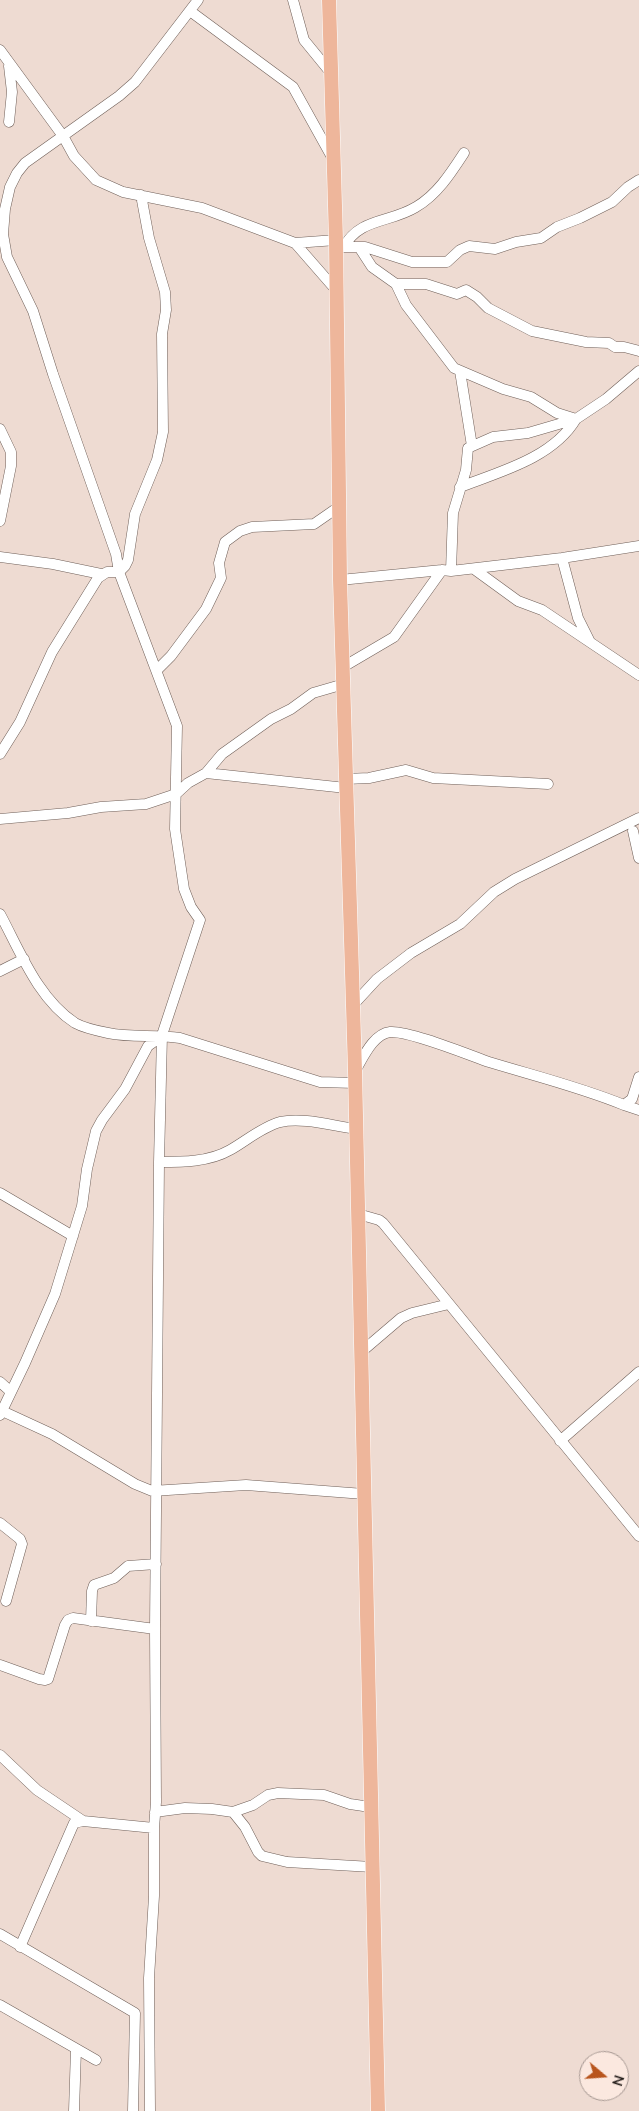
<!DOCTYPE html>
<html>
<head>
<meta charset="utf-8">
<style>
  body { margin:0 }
  #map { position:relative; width:639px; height:2111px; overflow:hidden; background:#eedbd2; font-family:"Nunito Sans",sans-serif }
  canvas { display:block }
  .north { position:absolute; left:579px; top:2051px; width:50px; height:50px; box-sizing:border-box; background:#fbe8df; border:1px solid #a59791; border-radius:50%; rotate:108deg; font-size:14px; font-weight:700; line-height:20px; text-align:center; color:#251e1b }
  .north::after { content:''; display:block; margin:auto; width:18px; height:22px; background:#b8551d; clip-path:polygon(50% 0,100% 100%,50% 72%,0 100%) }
</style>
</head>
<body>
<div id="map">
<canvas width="639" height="2111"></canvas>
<div class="north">N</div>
</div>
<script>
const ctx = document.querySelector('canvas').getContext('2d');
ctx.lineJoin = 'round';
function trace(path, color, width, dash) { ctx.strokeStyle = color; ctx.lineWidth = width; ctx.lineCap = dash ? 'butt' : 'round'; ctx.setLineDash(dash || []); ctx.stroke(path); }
const minor = new Path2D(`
  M293 0 304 40 331 73
  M190 11 293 87 333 159
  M0 50 63 136 74 156 96 180 123 192 202 208 295 243 336 240
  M9 66 12 92 9 122
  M295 243 336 290
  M336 247H365L412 262H447L460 250 469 246 495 249 516 242 541 238 557 227 580 218 612 202 628 187 639 180
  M344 247C359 218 390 223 416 207 437 195 451 173 464 153
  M359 247 372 267 396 284H426L457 294 466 290 477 297 488 308 532 331 586 342 609 343 615 347H624L639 351
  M396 284 406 305 454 368 503 389 531 397 557 413 576 419
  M460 371 472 446
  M0 429 11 452V466L0 521
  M460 487C499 472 553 458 576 419
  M0 557 53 564 101 574
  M562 558 578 618 590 642
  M474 569 518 601 542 610 639 675
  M451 571 453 513 466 470 468 448 493 437 528 433 576 419 606 399 639 371
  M340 580 442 570 451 571 562 558 639 546
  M343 667 394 637 442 570
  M157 670 171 656 206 609 221 578 219 563 225 542 240 531 252 527 314 524 340 506
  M0 754 20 722 52 652 98 578 107 572H119L125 566 128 560 135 514 157 460 163 432 162 334 166 310 165 292 149 238 141 195
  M206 773 346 788
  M346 779 369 778 406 770 433 778 548 784
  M0 819 68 813 101 807 146 804 176 794 188 783 206 773 222 754 271 719 291 709 313 693 344 684
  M633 831 639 858
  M0 914C20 951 38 999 75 1023 84 1028 98 1031 108 1033 132 1038 156 1034 180 1038L320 1082 355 1083
  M0 971 24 959
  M353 1005 377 979 411 953 460 924 494 892 515 879 639 818
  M355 1071C363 1058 373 1034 390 1032 408 1030 469 1055 489 1062 535 1076 580 1087 624 1105L632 1099 639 1077
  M624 1105 639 1110
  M159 1162C183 1162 209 1162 230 1150 246 1141 262 1127 280 1122 304 1117 332 1126 356 1129
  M0 1193 73 1236
  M358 1214 379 1220 383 1223 639 1536
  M360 1353 401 1318 412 1313 449 1304
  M0 1382 10 1391
  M0 1410 52 1434 135 1484 152 1491 246 1485 364 1494
  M0 1415 25 1363 55 1294 82 1206 87 1169 96 1131 102 1120 125 1089 148 1046 162 1036
  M560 1441 639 1372
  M0 1523 20 1539 22 1544 6 1601
  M91 1621 92 1591 94 1585 114 1578 128 1566 156 1564
  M0 1665 39 1679 45 1680 48 1679 65 1625 68 1620 73 1618 155 1629
  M0 1755 37 1790 83 1821
  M155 1812 185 1808 212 1809 233 1812 253 1805 268 1795 278 1793 324 1795 350 1804 370 1807
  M233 1812 245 1827 258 1852 262 1856 287 1862 372 1867
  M0 1934 135 2013 133 2111
  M20 1947 74 1823 83 1821 154 1828
  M0 2005 96 2060
  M74 2111 76 2049
  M150 2111 149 1978 154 1896V1828L156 1802 155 1629 159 1162 162 1035 200 920 191 907 184 889 175 829 177 726 119 572 116 554 53 374 33 311 7 257 3 234 5 209 10 187 17 173 25 163 119 96 135 82 198 0`);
const major = new Path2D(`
  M329 0 336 240 340 580 355 1071 378 2111`);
trace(minor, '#6f5f58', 11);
trace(major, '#fff', 15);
trace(minor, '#fff', 10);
trace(major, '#eeb69b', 14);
</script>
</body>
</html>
